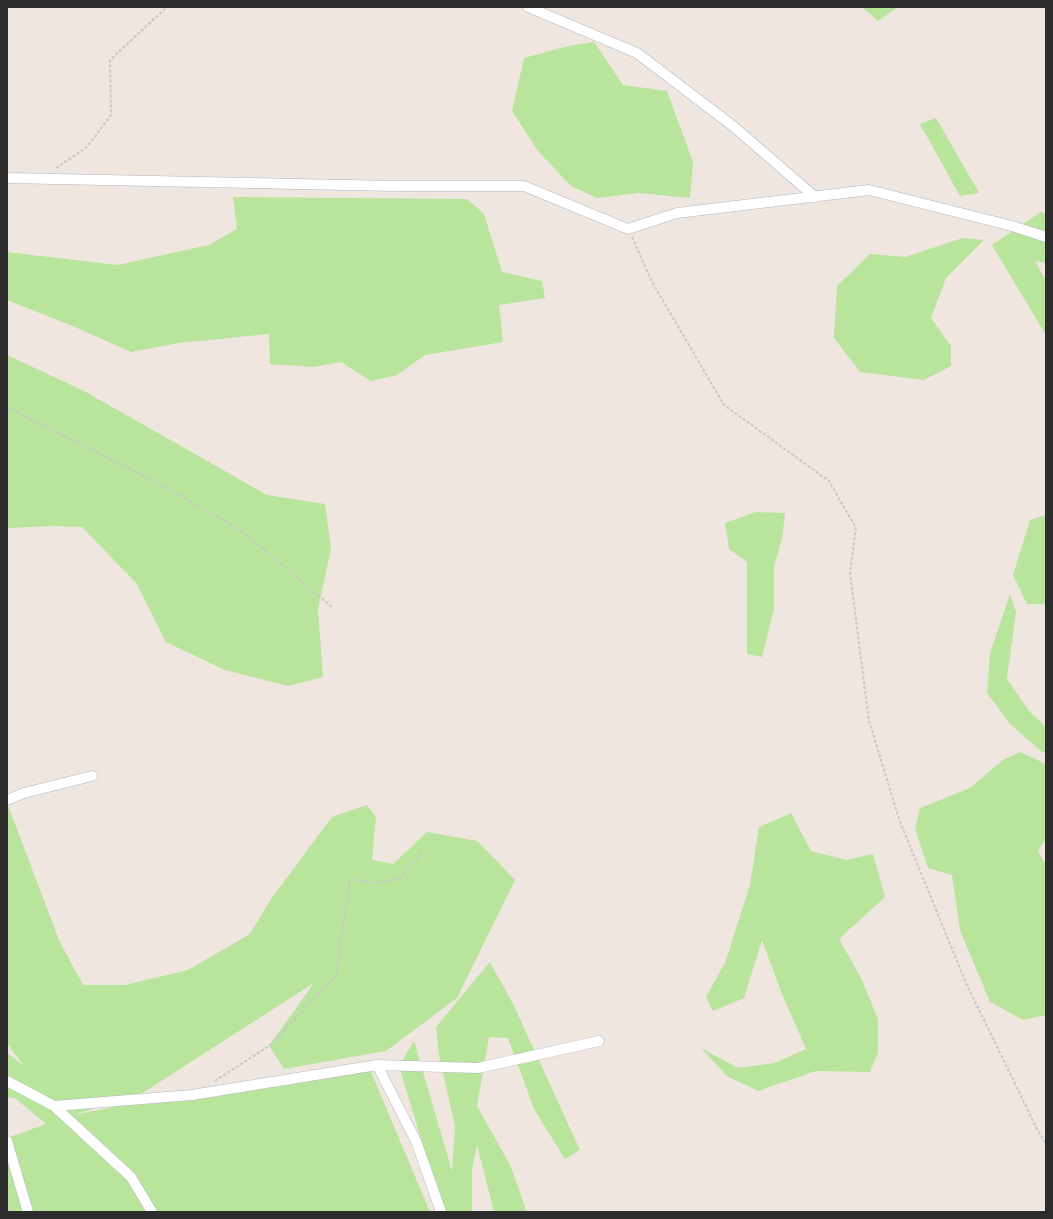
<!DOCTYPE html>
<html>
<head>
<meta charset="utf-8">
<style>
  body { margin:0 }
  #map { position:relative; width:1053px; height:1219px; overflow:hidden; background:#eee6df; font-family:Arial,sans-serif }
  canvas { display:block }
  .frame { position:absolute; inset:0; border:8px solid #2c2c2c; pointer-events:none }
</style>
</head>
<body>
<div id="map">
<canvas width="1053" height="1219"></canvas>
<div class="frame"></div>
</div>
<script>
const ctx = document.querySelector('canvas').getContext('2d');
ctx.lineJoin = 'round';
function paint(path, color) { ctx.fillStyle = color; ctx.fill(path, 'evenodd'); }
function trace(path, color, width, dash) { ctx.strokeStyle = color; ctx.lineWidth = width; ctx.lineCap = dash ? 'butt' : 'round'; ctx.setLineDash(dash || []); ctx.stroke(path); }
const green = new Path2D(`
  M862 7H898L878 21Z
  M594 42 623 85 667 91 693 162 690 198 639 193 597 198 571 186 538 151 512 111 524 58 569 46Z
  M936 118 979 193 960 196 920 124Z
  M233 197 467 199 484 214 502 272 542 281 545 298 499 305 503 342 425 355 397 375 371 381 341 362 313 367 270 364 269 334 179 343 131 352 75 327 7 300V252L117 265 209 245 237 229Z
  M1041 212 1046 214V263L1035 261 1046 281V335L992 245Z
  M963 238 984 240 946 278 931 318 951 346V366L924 380 860 372 834 338 837 286 870 254 905 257Z
  M7 355 84 391 267 495 325 504 331 549 318 609 323 677 288 686 225 670 166 642 137 584 82 527 53 526 7 528Z
  M756 512 785 513 782 539 774 566V609L762 657 747 654V562L729 549 725 523Z
  M1046 515V604H1027L1013 575 1030 520Z
  M1010 594 1016 612 1007 679 1029 711 1046 727V752H1042L1010 724 987 693 990 653Z
  M1020 752 1046 764V838L1038 851 1044 862H1046V1015L1023 1020 990 1002 960 930 952 875 928 868 915 829 920 808 970 788 1003 760Z
  M7 803 59 940 83 985H125L188 970 250 934 271 899 332 817 367 805 376 817 372 860 393 864 427 832 477 841 515 880 457 998 386 1051 284 1069 269 1046 314 983 144 1092 73 1115 160 1098 369 1067 430 1212H8L7 1206V1138L46 1124 15 1098 7 1097V1053L23 1065 7 1043Z
  M791 813 811 851 846 860 873 854 885 897 839 939 861 978 878 1019V1053L870 1072 816 1071 758 1091 727 1076 701 1048 738 1068 775 1063 806 1049 782 994 762 940 744 998 713 1011 706 997 725 963 750 885 759 827Z
  M490 962 514 1006 580 1150 565 1159 534 1109 508 1038 489 1037 477 1106 510 1165 527 1212H494L477 1145 472 1169V1212H443L399 1066 414 1041 452 1171 455 1126 439 1055 436 1027Z`);
const path = new Path2D(`
  M56 168 87 147 111 115 110 60 167 7
  M632 237 652 282 724 405 829 481 856 528 850 573 869 721 900 822 966 983 1037 1129 1046 1144
  M7 407 160 484 242 531 333 608
  M215 1081 269 1046 336 976 350 879 376 883 400 878 422 853`);
const street = new Path2D(`
  M528 7 637 53 733 126 815 197
  M7 178 395 186H524L628 229 677 213 869 190 1012 226 1046 237
  M7 800 24 793 92 776
  M377 1065 416 1141 441 1212
  M7 1081 54 1106 131 1177 152 1212
  M54 1106 192 1095 377 1065 478 1068 599 1041
  M7 1141 28 1212`);
paint(green, '#b9e49c');
trace(street, '#b2b6c0', 11);
trace(path, '#c8c8c8', 2, [3, 2]);
trace(street, '#fff', 10);
</script>
</body>
</html>
